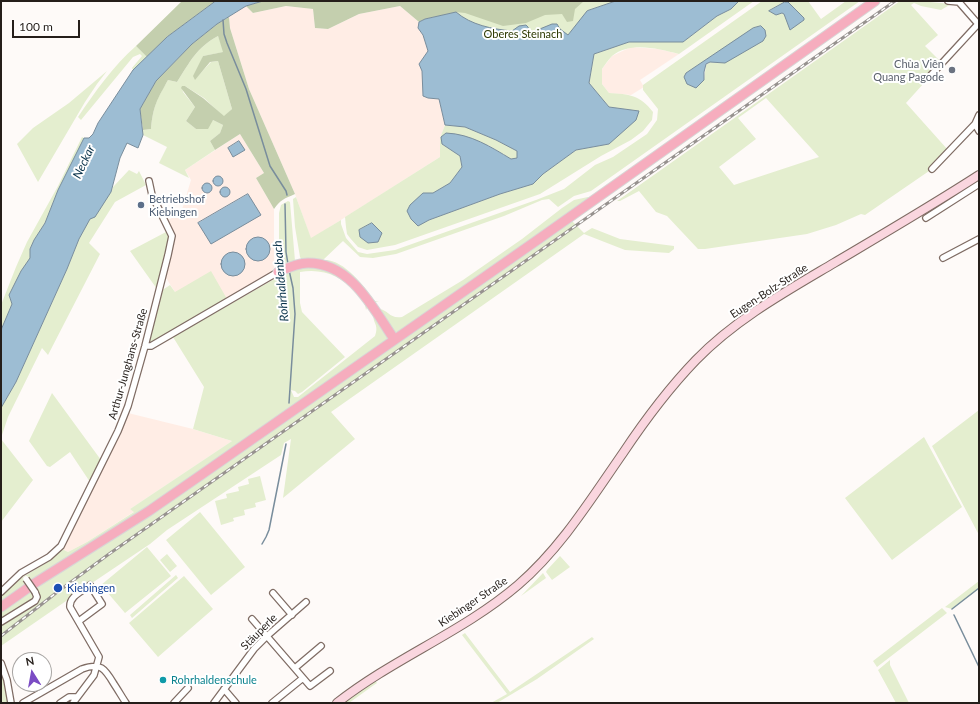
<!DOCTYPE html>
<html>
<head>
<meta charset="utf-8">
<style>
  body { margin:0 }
  #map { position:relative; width:980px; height:704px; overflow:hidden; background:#fefaf8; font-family:Lato,sans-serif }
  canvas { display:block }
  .frame { position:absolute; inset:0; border:2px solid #251e1a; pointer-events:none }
  .north { position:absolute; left:12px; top:652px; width:40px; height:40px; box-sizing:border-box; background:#fff; border:1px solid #a8a5a3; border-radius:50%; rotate:349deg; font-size:11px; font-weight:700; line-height:16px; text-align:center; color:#251e1a }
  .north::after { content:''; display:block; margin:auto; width:14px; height:18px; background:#7b4cc4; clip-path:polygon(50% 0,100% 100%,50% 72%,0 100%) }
  .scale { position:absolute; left:12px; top:20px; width:68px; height:18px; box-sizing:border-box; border:2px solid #251e1a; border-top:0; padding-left:5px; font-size:12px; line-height:14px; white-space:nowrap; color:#251e1a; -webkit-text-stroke:3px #fff; paint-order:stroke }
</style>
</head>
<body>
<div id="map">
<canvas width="980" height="704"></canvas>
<div class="frame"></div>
<div class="north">N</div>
<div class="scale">100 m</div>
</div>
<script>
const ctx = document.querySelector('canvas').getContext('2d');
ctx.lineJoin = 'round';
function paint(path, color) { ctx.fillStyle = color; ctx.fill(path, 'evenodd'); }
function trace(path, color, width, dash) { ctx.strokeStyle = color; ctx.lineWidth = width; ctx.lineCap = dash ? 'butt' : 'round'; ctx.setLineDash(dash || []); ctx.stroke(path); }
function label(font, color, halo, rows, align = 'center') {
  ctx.font = font + ' Lato,sans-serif'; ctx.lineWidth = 4; ctx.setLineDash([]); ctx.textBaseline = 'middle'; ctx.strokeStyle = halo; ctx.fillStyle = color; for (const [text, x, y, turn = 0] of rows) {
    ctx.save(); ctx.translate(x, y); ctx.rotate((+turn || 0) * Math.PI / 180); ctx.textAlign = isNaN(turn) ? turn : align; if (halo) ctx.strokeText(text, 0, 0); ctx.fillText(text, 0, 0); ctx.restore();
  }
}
const built = new Path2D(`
  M246 6 253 13 286 6 313 9 315 28 328 29 359 14 400 6 419 22 418 28 423 35 428 51 419 64 422 71 423 96 428 98 439 99 445 125 440 138V157L311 239 295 194 249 89 230 28 229 17Z
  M631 47 658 49 679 54 640 80 644 87 631 95 609 93 602 84V69L612 56Z
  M240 134 264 173 256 178 274 209V268L271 272 227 299 175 292 166 278 175 236 166 221 181 213 191 180 185 170Z
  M128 413 193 429 232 441 130 509 135 511 87 542 68 552 62 549Z`);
const green = new Path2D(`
  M412 1H616L525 76Z
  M739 1H754L679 54C658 49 631 41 612 56 608 60 605 65 602 69V84L609 93C629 94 640 95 653 112L652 120 643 131 631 140 601 156 540 194 395 245 367 250 358 247 350 238 347 234 346 227 345 217 440 157V138L445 125 465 127 496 140 517 151V158L511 159 488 145 442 144 460 156 462 167 450 183 433 193H423L418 225 429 220 500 194 533 184 543 174 576 150 609 144 638 111 609 107 589 83 594 54 629 42H683L717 16 731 9Z
  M762 1H808L821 19 846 1H860L591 191 574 196 558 207 549 199 542 200 504 216 396 254 373 258 360 257 343 241 323 260C343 258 364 286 375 301L379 302H373L359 284 302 260 300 257 295 227 293 199 296 197 311 238 341 220V224L346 238 358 252 367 254 395 250 536 200 564 189 595 165 613 157 647 134 657 120 658 109 643 90V85ZM785 2H788V22L784 14 770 11ZM714 55 719 63 710 62 706 65 704 80 686 73Z
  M900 1H920L951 4 941 10 921 6 914 3 911 5 938 35 925 46 942 63 906 103 948 150 932 169 865 215 861 214 836 225 807 234 705 249H698L667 216 656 212 639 191 620 201H617ZM766 98 819 157 734 185 719 167 756 139 738 118Z
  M218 36 224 52 203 56 195 79 211 62 218 61 232 109 224 117 204 98 185 86H182L183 92 195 107 186 121 196 129 213 120 223 125 220 133 210 141 215 150 185 170 189 178 159 163 167 147 143 135V130L151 129C153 106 157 99 168 80L177 82C190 62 196 48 218 36Z
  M136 46 147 57 133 70 132 68 142 56 140 54 133 57 81 120 78 117C95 92 113 66 136 46Z
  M107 71 97 84 85 102 38 182 17 144 33 128 69 103Z
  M82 137 84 138 83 142 58 190 45 223 34 240 30 249 31 258 21 271 12 304 1 330V305L16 267 27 242 58 186Z
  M129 170 137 174 139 171 146 185 115 202 89 243 100 254 48 355 42 348 8 417 1 438V408L16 382 67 269 79 239 90 218 111 192 113 187Z
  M588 197 589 198 566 214V215L584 233 592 228 620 239 674 246V249L669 253 625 250 584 234 331 412 355 439 283 498 291 439 284 443 281 455 167 530 150 544 95 581 1 646V596L18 580 51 560 62 549 68 552 87 542 134 512 130 509 232 441 193 429 204 387 173 337 285 273 299 267 311 266 327 269 349 282 368 306 366 310C365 303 362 299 357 294 342 276 323 268 300 272V303L302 312 345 357 302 392 298 394 295 391 291 390 294 397H298L375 336C381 321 366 321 379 309 389 310 389 319 402 317L463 280 522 239 562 208 574 200Z
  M288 201 290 202 295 261 281 265 279 263V213L281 205Z
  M166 232 169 237 167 254 157 289 130 251Z
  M211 271 227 299 152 343 148 342 161 291 170 285 175 292Z
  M52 393 101 460 90 482 70 452 50 467 47 466 29 441Z
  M979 410V535L932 446Z
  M924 437 962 507 892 560 845 498Z
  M1 439 33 480 1 522Z
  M260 476 266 500 255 503 256 507 244 510 245 515 233 518 234 521 221 525 215 501 227 498 226 494 239 491 238 487 249 484 248 479Z
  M200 512 245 567 211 595 166 540Z
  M147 547 171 576 125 613 101 585Z
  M167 554 177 566 170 572 160 560Z
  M560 556 570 567 552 580 546 572 547 570Z
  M543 573 546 578 521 596Z
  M176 575 178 578 132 618 130 615Z
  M184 576 213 609 158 657 129 623Z
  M979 581V589L952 609 945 607Z
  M942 608 947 613 877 667 873 661Z
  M465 633 510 692 592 637 594 639 537 679 497 703H491L507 694 462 635Z
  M890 660V665L909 703H896L878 670Z
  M1 669 4 678 8 703H1Z
  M374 679 377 683 374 685 349 703H342Z`);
const forest = new Path2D(`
  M182 1H216L167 37 147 57 136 46Z
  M263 1H584L575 9 573 21 567 22 562 14 545 15 526 23 503 26 465 13 456 12 425 19 419 22 400 6 359 14 328 29 315 28 313 9 286 6 253 13 246 6Z
  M229 17 230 28 249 89 295 194C284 199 281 199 274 209L256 178 264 173 240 134 215 150 210 141 220 133 223 125 213 120 208 129H196L186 121 195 107 181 88 182 86H185L203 98 224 116 232 109 218 61 210 62 195 80 193 76 203 56 223 52 218 36C196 48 190 62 177 82L168 80C157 100 153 106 151 129L143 130 140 109 156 81 192 44 217 24Z`);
const water = new Path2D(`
  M216 1H263L246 6 217 24 192 44 156 81 140 109 143 135 138 148 127 143 120 158 111 192 95 217 90 219 79 239 67 269 16 382 1 408V330L12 304 9 295 21 271 30 258V249L34 240 45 223 58 190 84 138H89L93 134 98 123 133 70 167 37Z
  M616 1H739L731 9 717 16 683 42H629L594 54 589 83 609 107 639 111 636 120 609 144 576 150 543 174 533 184 500 194 429 220 418 226 411 219 407 211 410 205 423 193H433L450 183 462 167 460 156 442 144 441 137 446 133C471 134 491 147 511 159L517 158V151L496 140 465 127 445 125 439 99 428 98 423 96 422 71 419 64 428 51 423 35 418 28 419 22 425 19 456 12C471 25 492 29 512 31L519 26 526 25 528 27 530 33 552 24H557L560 29 568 35 587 11Z
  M785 2H788L804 18V20L790 30 784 14 782 13 776 15 769 11Z
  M761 26 765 30 766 36 763 41 725 63 710 62 706 64 704 72V80L696 88 687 84 684 77 686 73 753 28Z
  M239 141 245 150 233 157 228 148Z
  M213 181a5 5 0 1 1 10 0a5 5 0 1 1-10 0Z
  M202 188a5 5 0 1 1 10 0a5 5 0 1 1-10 0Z
  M220 192a5 5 0 1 1 10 0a5 5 0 1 1-10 0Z
  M248 194 261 215 211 244 198 223Z
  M372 223 382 233 378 242 368 243 360 237 359 230Z
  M246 249a12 12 0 1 1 24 0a12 12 0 1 1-24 0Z
  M221 264a12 12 0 1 1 24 0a12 12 0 1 1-24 0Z`);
const stream = new Path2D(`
  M223 20 224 34 227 43 246 89 270 166 286 191 287 195
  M285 204 286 252 288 264
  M289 403 295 314 293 288 289 270
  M262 544 266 537 269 530 286 444
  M952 609 979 588
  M954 615 979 667`);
const street = new Path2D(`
  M948 1 959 2
  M958 1 979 25
  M931 75 978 24
  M979 115 975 124 979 131
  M932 169 975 124
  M926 218 979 184
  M943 258 979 239
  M145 346H151L278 272
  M1 592 21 573 49 557 61 546 118 431 128 406 145 346 168 255 172 236 152 195 149 181
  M273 593 292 615
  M252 619 310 686 330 671
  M1 622 35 601 37 597 35 592
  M1 663 7 680 11 703
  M295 668 321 646
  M224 689 236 703
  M23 703 82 669C101 662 105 669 114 684 118 690 122 697 126 703
  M60 703 69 697H77
  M73 703 94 675 99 657 70 607C69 596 83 591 90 585L102 604 79 621
  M174 703 188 688
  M214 703 254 649 267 636 306 602
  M272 703 303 678`);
const secondary = new Path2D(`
  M337 703C394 658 463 632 518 585 561 548 591 499 623 453 645 420 669 388 696 360 736 319 785 292 834 263 883 234 931 206 979 175`);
const primary = new Path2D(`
  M278 272C287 268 298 263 308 263 351 263 373 308 394 339
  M1 607 35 583 149 511 201 475 536 241 875 1`);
const rail = new Path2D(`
  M1 636 56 593 109 554 895 1`);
const streetBridge = new Path2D(`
  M26 579 35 592`);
const markers = [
  [952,70,4,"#6b7280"],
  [141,205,4,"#5c6f8a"],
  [58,588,5,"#1a4fb4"],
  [163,680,4,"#0f9aa8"]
];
const parkNames = [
  ["Oberes Steinach",523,34]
];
const worshipNames = [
  ["Chùa Viên",944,64],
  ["Quang Pagode",944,77]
];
const serviceNames = [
  ["Betriebshof",149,199],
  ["Kiebingen",149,212]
];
const streetNames = [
  ["Eugen-Bolz-Straße",769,291,-33],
  ["Arthur-Junghans-Straße",128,364,-74],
  ["Kiebinger Straße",473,602,-34],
  ["Stäuperle",259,632,-45]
];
const transitNames = [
  ["Kiebingen",67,588]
];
const cultureNames = [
  ["Rohrhaldenschule",171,680]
];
const waterNames = [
  ["Neckar",84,162,-65],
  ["Rohrhaldenbach",281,281,-95]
];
paint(built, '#ffede5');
paint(green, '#e4eecf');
paint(forest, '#c4cfae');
paint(water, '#9dbdd3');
trace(water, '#798d9c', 1);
trace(stream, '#798d9c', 1.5);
trace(street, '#7f6c64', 8);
trace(secondary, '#7f6c64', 10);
trace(primary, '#d8d6d6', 11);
trace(street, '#fff', 5.5);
trace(secondary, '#fad6df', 8);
trace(primary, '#f6adbe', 9);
trace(rail, '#97928f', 3);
trace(rail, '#fff', 1.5, [4.5]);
trace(streetBridge, '#7f6c64', 8, []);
trace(streetBridge, '#fff', 5.5);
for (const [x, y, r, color] of markers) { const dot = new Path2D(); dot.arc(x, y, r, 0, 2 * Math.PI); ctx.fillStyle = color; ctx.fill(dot); trace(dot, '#fff', 1.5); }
label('11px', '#2d3902', '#fff', parkNames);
label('11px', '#5b616d', '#fff', worshipNames, 'right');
label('11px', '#4e5e75', '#fff', serviceNames, 'left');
label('11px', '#251e1a', '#fff', streetNames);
label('11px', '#164399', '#fff', transitNames, 'left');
label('11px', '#0d838f', '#fff', cultureNames, 'left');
label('italic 12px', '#09324a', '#fff', waterNames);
</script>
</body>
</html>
